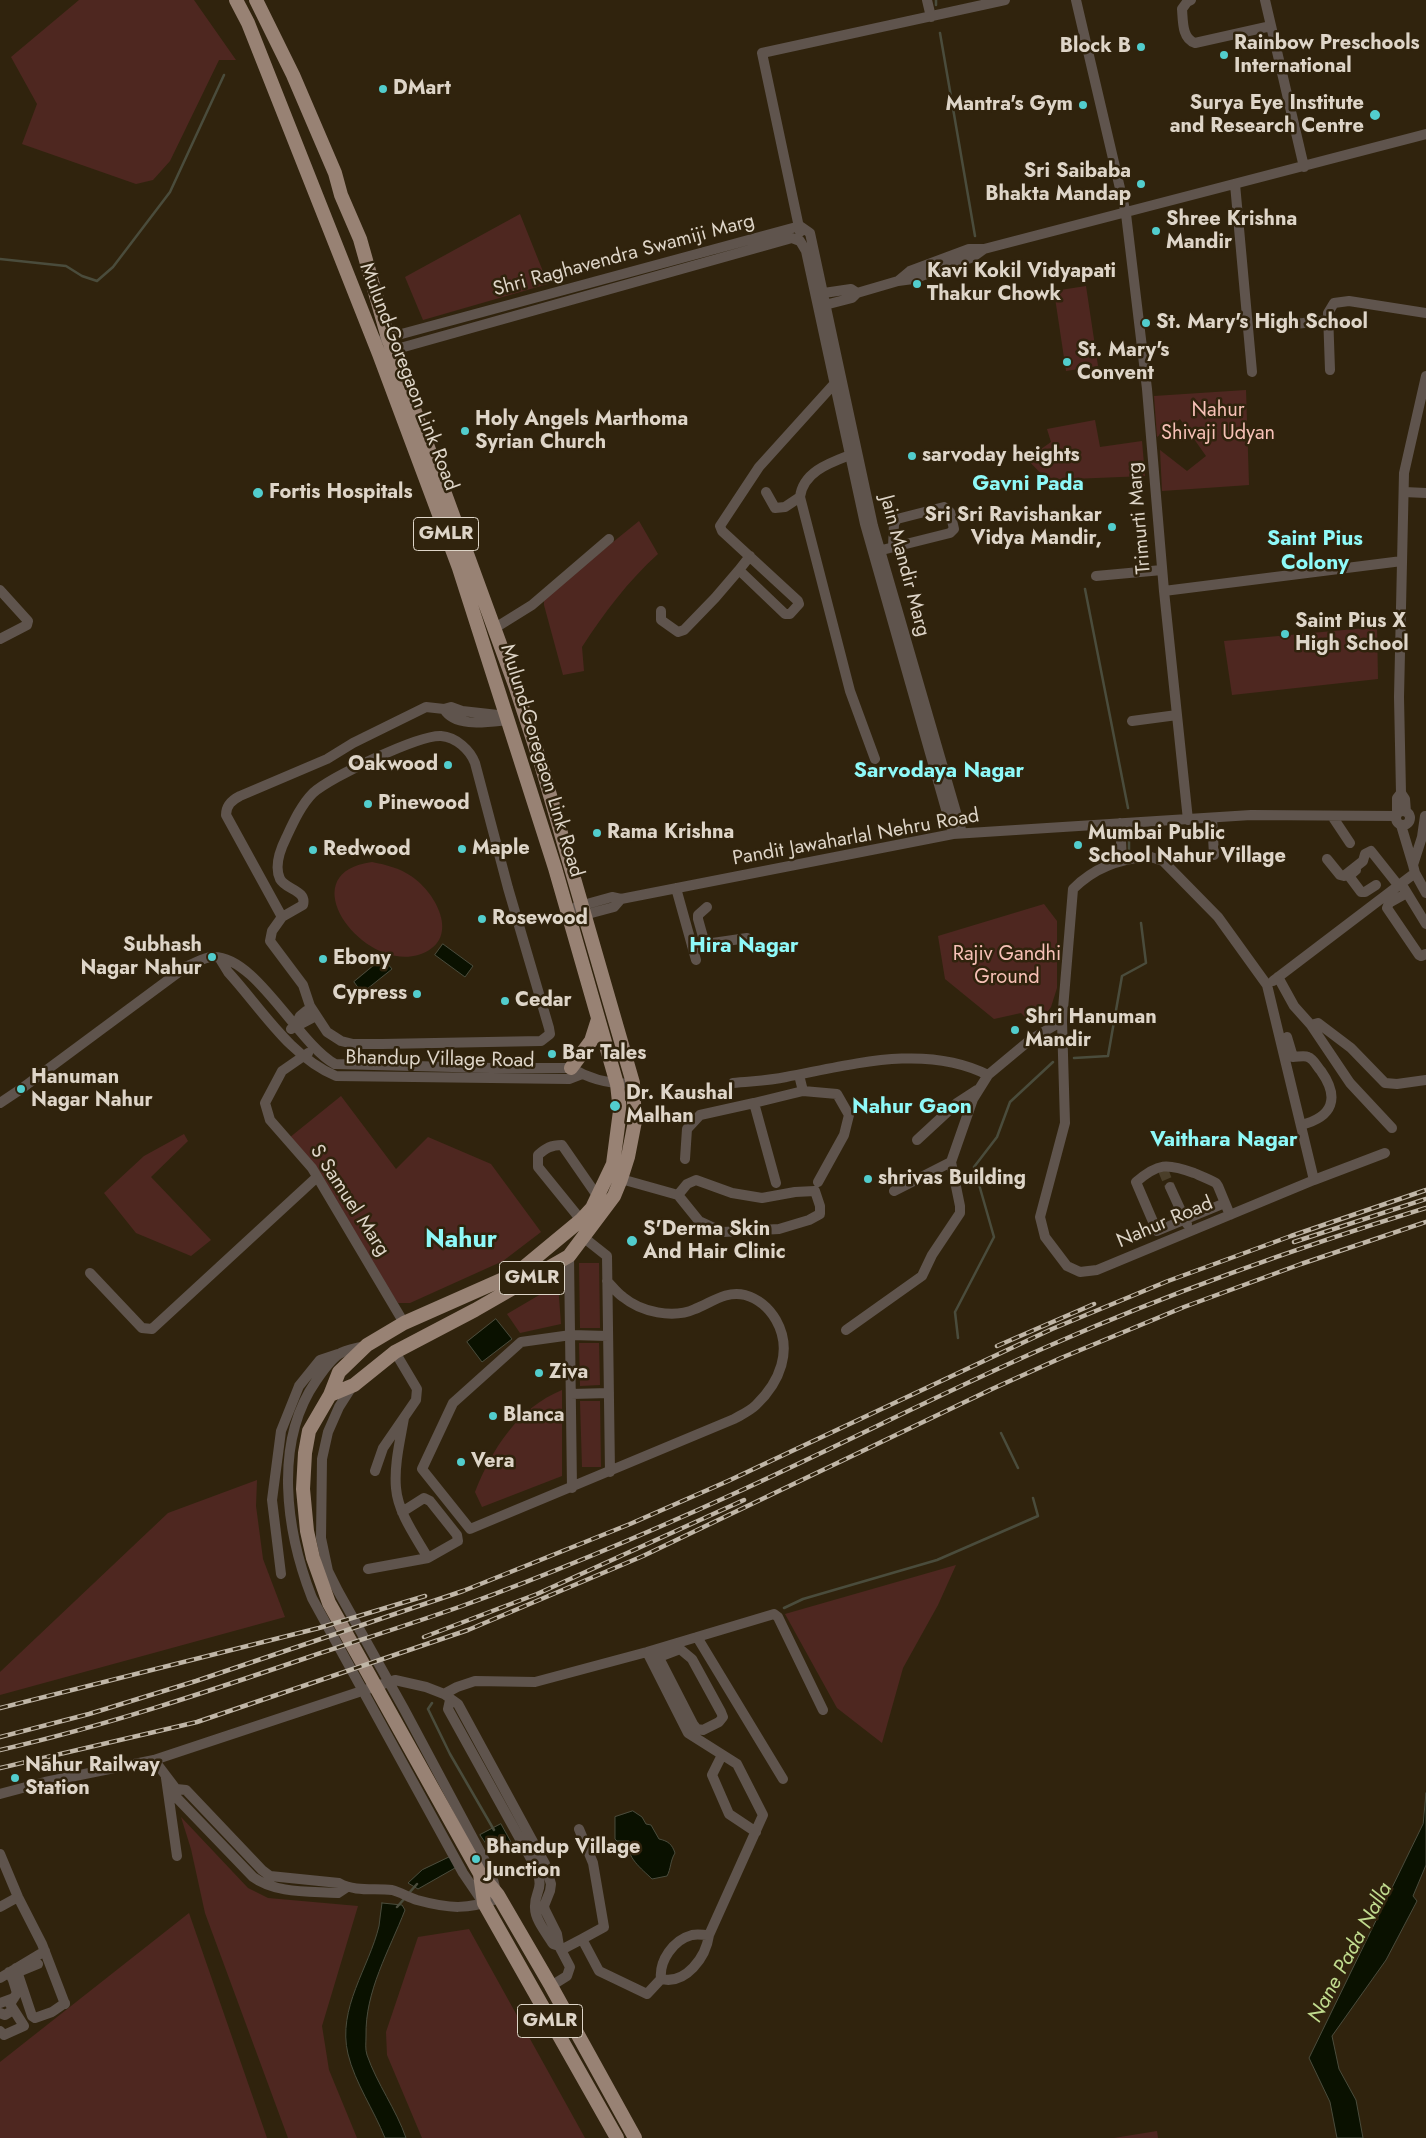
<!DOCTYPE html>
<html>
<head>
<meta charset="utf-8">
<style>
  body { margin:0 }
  canvas { display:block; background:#30230d }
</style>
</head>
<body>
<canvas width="1426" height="2138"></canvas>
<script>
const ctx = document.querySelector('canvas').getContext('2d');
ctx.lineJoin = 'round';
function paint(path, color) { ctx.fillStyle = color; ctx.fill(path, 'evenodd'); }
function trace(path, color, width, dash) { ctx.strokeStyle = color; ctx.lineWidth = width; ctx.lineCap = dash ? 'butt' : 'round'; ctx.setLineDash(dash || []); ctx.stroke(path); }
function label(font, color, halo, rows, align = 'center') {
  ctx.font = font + ' Jost,sans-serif'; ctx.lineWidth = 5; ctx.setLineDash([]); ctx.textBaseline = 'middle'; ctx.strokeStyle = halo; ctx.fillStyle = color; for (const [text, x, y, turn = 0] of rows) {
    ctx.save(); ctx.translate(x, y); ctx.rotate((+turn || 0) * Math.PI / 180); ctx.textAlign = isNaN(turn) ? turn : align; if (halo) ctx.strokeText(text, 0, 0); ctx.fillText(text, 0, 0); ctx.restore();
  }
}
const green = new Path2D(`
  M79 0H194L236 60H219L170 161 153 180 136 184 22 144 37 104 11 57Z
  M520 214 548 284 423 320 405 277Z
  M1086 286 1098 366 1066 371 1054 291Z
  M1246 390 1249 485 1162 491 1160 450 1187 471 1206 456 1180 419 1157 437 1154 396Z
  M1095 420 1100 447 1142 441 1145 476 1047 480 1027 459 1051 442 1047 429Z
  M639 521 658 554C628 581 604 613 582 647L584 671 563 675 544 605V598Z
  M1377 627 1378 679 1232 695 1224 641Z
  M372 862C387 865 399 868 411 876 438 894 462 942 418 955 362 971 289 873 372 862Z
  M1044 904 1057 921V988L1051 1007 1040 1022 1033 1025 1021 1013 994 1019 945 979 938 936Z
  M341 1096 396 1169 428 1137 491 1164 541 1232 503 1261 410 1303H398L289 1138Z
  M184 1134 188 1141 151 1177 211 1240 191 1256 136 1233 104 1193 144 1156Z
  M579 1263H599L600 1328H580Z
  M558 1284 561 1324 520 1333 507 1314Z
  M579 1343H599L600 1385 580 1386Z
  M562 1390V1476L482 1507 475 1492C492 1449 518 1408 562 1390Z
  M580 1401H600L601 1467H582Z
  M257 1480 256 1506 263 1559 285 1617 0 1695V1672L168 1513Z
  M956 1565 938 1605 903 1668 882 1743 837 1708 785 1614Z
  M181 1817 248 1888 268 1898 358 1906 322 2026 329 2070 357 2138H288L205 1913 191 1849Z
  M189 1913 267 2138H0V2062Z
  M469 1929 585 2138H422L387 2055 386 2032 418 1937Z
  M1157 2131 1158 2138H1114Z`);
const water = new Path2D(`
  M443 944 473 966 465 977 435 955Z
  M383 958 392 969 362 993 354 982Z
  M496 1319 512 1339 482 1362 467 1342Z
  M1426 1793V1865L1413 1896 1417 1901 1386 1960 1332 2036 1339 2069 1356 2100 1363 2138H1337L1330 2102 1309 2058 1423 1824Z
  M633 1811 642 1817 646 1824 651 1825 659 1839C668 1841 672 1844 675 1853 670 1861 671 1869 667 1876L652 1879C642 1869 625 1857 629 1841H617L615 1839V1817Z
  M501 1824 511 1842 491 1851 480 1835Z
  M456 1854 462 1864 418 1889 408 1883 422 1870Z
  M382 1903 402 1905 405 1910C389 1951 365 1991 366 2036 366 2043 365 2049 367 2055 377 2084 396 2109 406 2138H385C374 2110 355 2083 348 2054 337 2008 369 1968 379 1926 380 1918 381 1910 382 1903Z`);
const stream = new Path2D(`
  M936 0V5
  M940 33 975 236
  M0 259 66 266 82 276 97 281 113 267 170 192 224 75
  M1085 589 1128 808
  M1129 827V856
  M1074 1058 1108 1056 1122 976 1146 963 1141 923
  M958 1338 955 1312 994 1237 974 1167 997 1137 1010 1102 1053 1062
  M1001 1433 1018 1468
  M784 1608 803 1599 937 1560 1038 1516 1033 1498
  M432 1703 428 1709 450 1754 494 1830
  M409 1893 417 1884
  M397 1907 405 1898`);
const minorTunnel = new Path2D(`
  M1163 1170 1170 1187`);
const minor = new Path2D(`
  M927 0 931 17
  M1076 0 1126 214 1147 389 1164 591 1188 820
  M1191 0 1187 2 1182 9C1183 21 1182 39 1195 43L1271 26
  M1265 0 1304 167
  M1235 184 1252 372
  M800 232 762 53 1005 0
  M898 281 910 271 969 249H984L1426 134
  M817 294 851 289 857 293
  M821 306 852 298 857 293 898 281 913 279 973 257 984 249
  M1278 326 1329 320
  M383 339 800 226 810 233 873 526 962 833
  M386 352 792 238 800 241 806 251 865 524 953 834
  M1330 370 1328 313 1334 303 1349 301 1426 313
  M850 455C829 463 803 472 800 497L850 691 875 759
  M766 492 775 508 785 507 800 497
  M1404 492 1426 493
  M874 552 950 533 954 529 950 512 944 507 897 519 894 524 893 547
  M750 556 739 570 785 614H790L799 604 798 601 722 531 720 526 759 467 834 384
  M1096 576 1162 570
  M0 590 28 621 27 625 0 639
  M1164 591 1402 561
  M661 611V620L678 632 684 630 715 598 739 570
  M495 628 532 605 609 539
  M444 709C455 728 488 722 508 720
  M1132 721 1177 715
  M1401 793 1399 697 1404 473 1426 376
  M1396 818a7 7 0 1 1 14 0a7 7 0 1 1-14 0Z
  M1397 814V798L1401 793 1405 799 1406 812
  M1332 816 1350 843
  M1212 818 1214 855
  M1120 823 1122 859
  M1401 825 1413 865 1422 837 1425 816
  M1148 856 1163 861 1218 917 1267 985 1314 1180 1097 1270 1080 1272 1067 1266 1045 1237 1040 1217 1065 1123 1062 1021 1073 889C1095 867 1118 860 1148 856Z
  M1327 859 1340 875 1344 876 1363 861 1365 854 1371 851 1398 885
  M1356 870 1349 876 1361 892H1365L1376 885
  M1415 873 1426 893
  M676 888 696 960
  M1404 888 1426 924
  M1407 893 1389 903 1387 908 1419 955 1421 956 1426 954
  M576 907 612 897 621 899
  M282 917 303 905C307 890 286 890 280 879 274 866 280 850 286 838 293 823 301 805 313 793 331 777 418 735 441 736 456 737 470 750 475 763L508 888 549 1028 550 1034 541 1041 382 1044H353L341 1041 327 1032 310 1006 303 985 270 941 272 931 282 917 226 815C226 805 232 800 240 796L327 759 353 743 426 707 444 709 451 707 462 711 507 716
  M569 919 614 907 621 899 953 834 1251 815 1396 816
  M705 944 698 919V915L707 907
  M692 946 747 938
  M220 959 228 972C261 1008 290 1057 336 1076L569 1079 582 1074
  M1278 977 1294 1006 1311 1025 1318 1023 1351 1048 1385 1083 1397 1084 1426 1080
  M1273 981 1415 873 1413 865
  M1311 1025 1350 1083 1392 1128
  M295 1026 300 1016 306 1011
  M291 1029 312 1018
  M1287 1037 1293 1057C1298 1057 1304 1055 1308 1057 1314 1059 1317 1067 1321 1071 1340 1098 1333 1117 1301 1125
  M308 1053 282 1071 265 1103 270 1120 312 1168 404 1323
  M799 1075 803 1091 837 1094 849 1115 844 1135 818 1182
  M733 1083C750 1081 768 1081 786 1077 851 1065 925 1043 988 1075L1030 1040 1062 1021
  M0 1103 21 1089 187 966C194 964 204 957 212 957 255 954 298 1044 335 1064L492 1068H571C590 1079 612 1085 633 1083
  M917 1140 957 1103 977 1090
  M685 1159 687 1129 700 1115 754 1103
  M621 1179 678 1195 687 1184 696 1180 732 1193 762 1198 795 1192 815 1191 820 1206V1214L809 1220 779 1229 723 1232 699 1221 678 1195
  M1314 1180 1385 1153
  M776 1183 754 1103 803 1091
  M1170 1187 1187 1224
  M894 1191 951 1162
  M1225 1203 1157 1231 1136 1182C1158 1163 1167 1163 1194 1173 1201 1176 1209 1179 1216 1183L1218 1186 1230 1215
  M581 1220 538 1167V1155C546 1148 551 1145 562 1145L598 1197
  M583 1237 607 1256 610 1472
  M569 1256 572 1488
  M90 1273 142 1328 152 1329 317 1177
  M607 1281C612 1286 617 1293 623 1297 641 1312 673 1319 695 1309 711 1303 726 1290 745 1295 759 1299 769 1308 776 1320 793 1350 780 1382 756 1405 750 1411 741 1415 734 1419L470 1529 422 1469 453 1403 521 1342 571 1335 608 1336
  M846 1330 922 1276 932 1255 960 1213V1206L951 1162 973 1099 988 1075
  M364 1346C357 1348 345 1350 339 1354 330 1360 322 1372 316 1381 273 1443 286 1531 312 1598L463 1873 482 1901
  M353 1385 339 1407 328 1432 322 1459 321 1538 328 1571 338 1591 404 1709 491 1872 496 1891
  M571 1394 609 1393
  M375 1471 383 1448 416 1400 417 1389 395 1352
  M402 1512 424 1498 430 1501 457 1535 458 1541 428 1558C416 1537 398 1513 396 1488 394 1465 400 1441 404 1418
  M368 1569 428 1558
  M281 1574 272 1500 281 1431 299 1386 320 1360 338 1354
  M697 1637 783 1779
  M655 1650 693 1724 697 1729 703 1730 719 1722 723 1717 721 1712 692 1659 674 1644
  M647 1652 688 1733 737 1764 763 1815 709 1935C706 1957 686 1985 661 1979
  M659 1657 680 1649
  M444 1694 457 1687 475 1681 535 1682 647 1652 774 1614 778 1617 823 1710
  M450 1700 448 1709 536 1868C545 1892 534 1890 535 1908 535 1920 547 1934 553 1944L559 1946
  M722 1755 712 1775 729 1814 756 1832
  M154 1760 176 1789V1797L253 1877C276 1894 311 1891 338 1893L347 1887
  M166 1778 177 1856
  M176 1789 186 1790 262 1870 270 1876 339 1883C355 1892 374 1888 392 1890 400 1892 408 1897 417 1900 450 1909 467 1910 499 1898
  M0 1794 45 1782 154 1760 395 1680 426 1687 444 1694 458 1704 545 1864 551 1884 550 1891 544 1906 545 1910 557 1934 559 1946 570 1967 567 1976 551 1986
  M579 1829 593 1863 604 1927 582 1939
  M0 1854 18 1897 42 1944 65 2004
  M0 1907 18 1897
  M561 1950 582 1939 599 1971 647 1994 661 1979C659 1961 673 1940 692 1935 697 1934 703 1935 709 1935
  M16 1968 32 2016 35 2018 52 2012 65 2003
  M21 1971 38 1964
  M0 1978 45 1951
  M0 2003 14 1998
  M0 2013 5 2015 13 2010
  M0 2031 4 2035 24 2026 10 2004 17 1993 13 1980 9 1972`);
const major = new Path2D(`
  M236 0 248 23 379 354 459 568 555 868 617 1084 620 1111 613 1164 592 1208 581 1220 517 1273 404 1323 367 1345 339 1372 330 1395 309 1431 305 1453 303 1489 307 1531 313 1558 329 1603 479 1872 498 1895 551 1986 635 2138
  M256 0 293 75 335 173 341 195 360 239 388 338 515 685 541 764 633 1083 635 1121 628 1157 621 1179 614 1196 569 1256 475 1310 395 1352 354 1385 330 1395
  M571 1068 591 1041 598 1019
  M480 1874 484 1903 617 2138`);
const rail = new Path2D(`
  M1294 1242 1426 1199
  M997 1346 1094 1304
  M424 1637 537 1594 744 1500
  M0 1708 319 1628 425 1596
  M0 1737 89 1714 196 1681 463 1591 630 1524 728 1481 1052 1329 1168 1281 1291 1236 1426 1190
  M0 1750C105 1726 207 1692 309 1657 360 1640 411 1624 462 1606 553 1573 643 1535 731 1495 839 1446 943 1392 1051 1345 1173 1292 1299 1247 1426 1208
  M0 1768 197 1722 468 1630 643 1556 992 1389 1061 1358 1184 1307 1301 1264 1426 1222`);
const markers = [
  [1141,47,5,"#52cdcd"],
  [1224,55,5,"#52cdcd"],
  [383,89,5,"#52cdcd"],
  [1083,105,5,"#52cdcd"],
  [1375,115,6,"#52cdcd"],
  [1141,184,5,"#52cdcd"],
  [1156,231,5,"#52cdcd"],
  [917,284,5,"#52cdcd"],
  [1146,323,5,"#52cdcd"],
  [1067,362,5,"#52cdcd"],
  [465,431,5,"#52cdcd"],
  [912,456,5,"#52cdcd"],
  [258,493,6,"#52cdcd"],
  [1112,527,5,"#52cdcd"],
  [1285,634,5,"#52cdcd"],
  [448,765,5,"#52cdcd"],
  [368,804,5,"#52cdcd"],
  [597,833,5,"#52cdcd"],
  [1078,845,5,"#52cdcd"],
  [462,849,5,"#52cdcd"],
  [313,850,5,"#52cdcd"],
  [482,919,5,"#52cdcd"],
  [212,957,5,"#52cdcd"],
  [323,959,5,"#52cdcd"],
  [417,994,5,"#52cdcd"],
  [505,1001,5,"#52cdcd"],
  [1015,1030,5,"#52cdcd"],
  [552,1054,5,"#52cdcd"],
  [21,1089,5,"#52cdcd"],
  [615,1106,6,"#52cdcd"],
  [868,1179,5,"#52cdcd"],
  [632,1241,6,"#52cdcd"],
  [539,1373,5,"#52cdcd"],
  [493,1416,5,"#52cdcd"],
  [461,1462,5,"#52cdcd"],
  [15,1778,5,"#52cdcd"],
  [476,1859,5,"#52cdcd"]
];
const shields = [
  [446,534,65],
  [532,1278,65],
  [550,2021,65]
];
const shieldNames = [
  ["GMLR",446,534],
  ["GMLR",532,1278],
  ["GMLR",550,2021]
];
const poiNames = [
  ["Rainbow Preschools",1234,44],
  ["International",1234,67],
  ["Block B",1131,47,"right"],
  ["DMart",393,89],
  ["Surya Eye Institute",1364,104,"right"],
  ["and Research Centre",1364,127,"right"],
  ["Mantra's Gym",1073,105,"right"],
  ["Sri Saibaba",1131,172,"right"],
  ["Bhakta Mandap",1131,195,"right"],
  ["Shree Krishna",1166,220],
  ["Mandir",1166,243],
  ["Kavi Kokil Vidyapati",927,272],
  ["Thakur Chowk",927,295],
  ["St. Mary's High School",1156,323],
  ["St. Mary's",1077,351],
  ["Convent",1077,374],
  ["Holy Angels Marthoma",475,420],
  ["Syrian Church",475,443],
  ["sarvoday heights",922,456],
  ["Fortis Hospitals",269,493],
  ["Sri Sri Ravishankar",1102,516,"right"],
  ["Vidya Mandir,",1102,539,"right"],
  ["Saint Pius X",1295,622],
  ["High School",1295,645],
  ["Oakwood",438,765,"right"],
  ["Pinewood",378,804],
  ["Rama Krishna",607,833],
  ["Mumbai Public",1088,834],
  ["School Nahur Village",1088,857],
  ["Maple",472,849],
  ["Redwood",323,850],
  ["Rosewood",492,919],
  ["Subhash",202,946,"right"],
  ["Nagar Nahur",202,969,"right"],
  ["Ebony",333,959],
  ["Cypress",407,994,"right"],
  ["Cedar",515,1001],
  ["Shri Hanuman",1025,1018],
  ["Mandir",1025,1041],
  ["Bar Tales",562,1054],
  ["Hanuman",31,1078],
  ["Nagar Nahur",31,1101],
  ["Dr. Kaushal",626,1094],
  ["Malhan",626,1117],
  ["shrivas Building",878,1179],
  ["S'Derma Skin",643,1230],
  ["And Hair Clinic",643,1253],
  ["Ziva",549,1373],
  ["Blanca",503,1416],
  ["Vera",471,1462],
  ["Nahur Railway",25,1766],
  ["Station",25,1789],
  ["Bhandup Village",486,1848],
  ["Junction",486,1871]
];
const streetNames = [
  ["Shri Raghavendra Swamiji Marg",624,256,-15],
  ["Mulund-Goregaon Link Road",408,377,69],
  ["Trimurti Marg",1140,518,-95],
  ["Jain Mandir Marg",904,566,75],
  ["Mulund-Goregaon Link Road",541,761,73],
  ["Pandit Jawaharlal Nehru Road",856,838,-10],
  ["Bhandup Village Road",440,1060,1],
  ["S Samuel Marg",349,1201,57],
  ["Nahur Road",1165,1223,-23]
];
const parkNames = [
  ["Nahur",1218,411],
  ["Shivaji Udyan",1218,434],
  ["Rajiv Gandhi",1007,955],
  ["Ground",1007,978]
];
const neighbourhoodNames = [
  ["Gavni Pada",1028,485],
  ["Saint Pius",1315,540],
  ["Colony",1315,564],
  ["Sarvodaya Nagar",939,772],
  ["Hira Nagar",744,947],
  ["Nahur Gaon",912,1108],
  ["Vaithara Nagar",1224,1141]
];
const waterNames = [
  ["Nane Pada Nalla",1351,1953,-62]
];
const districtNames = [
  ["Nahur",461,1241]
];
paint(green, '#4e2720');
paint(water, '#0a1100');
trace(water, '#4a4c3c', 1);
trace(stream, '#4a4c3c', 2.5);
trace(minorTunnel, '#4a3e29', 10, [10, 5]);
trace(minor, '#5f544d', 10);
trace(major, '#988274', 14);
trace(rail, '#c0b6a7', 4.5);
trace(rail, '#30230d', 2.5, [8]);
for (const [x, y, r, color] of markers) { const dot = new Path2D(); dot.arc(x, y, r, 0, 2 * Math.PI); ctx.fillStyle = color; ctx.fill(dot); trace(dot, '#30230d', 2); }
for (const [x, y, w] of shields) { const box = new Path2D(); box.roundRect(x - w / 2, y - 16.5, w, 33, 4); ctx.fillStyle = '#30230d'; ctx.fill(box); trace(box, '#ded5c8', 1); }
label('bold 19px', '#ded5c8', null, shieldNames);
label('bold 20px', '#ded5c8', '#30230d', poiNames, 'left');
label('20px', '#ded5c8', '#30230d', streetNames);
label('20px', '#f7c1b7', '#30230d', parkNames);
label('bold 21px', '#8ef9f8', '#30230d', neighbourhoodNames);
label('italic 21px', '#c0db8e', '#30230d', waterNames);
label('bold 25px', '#8ef9f8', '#30230d', districtNames);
</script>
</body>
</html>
